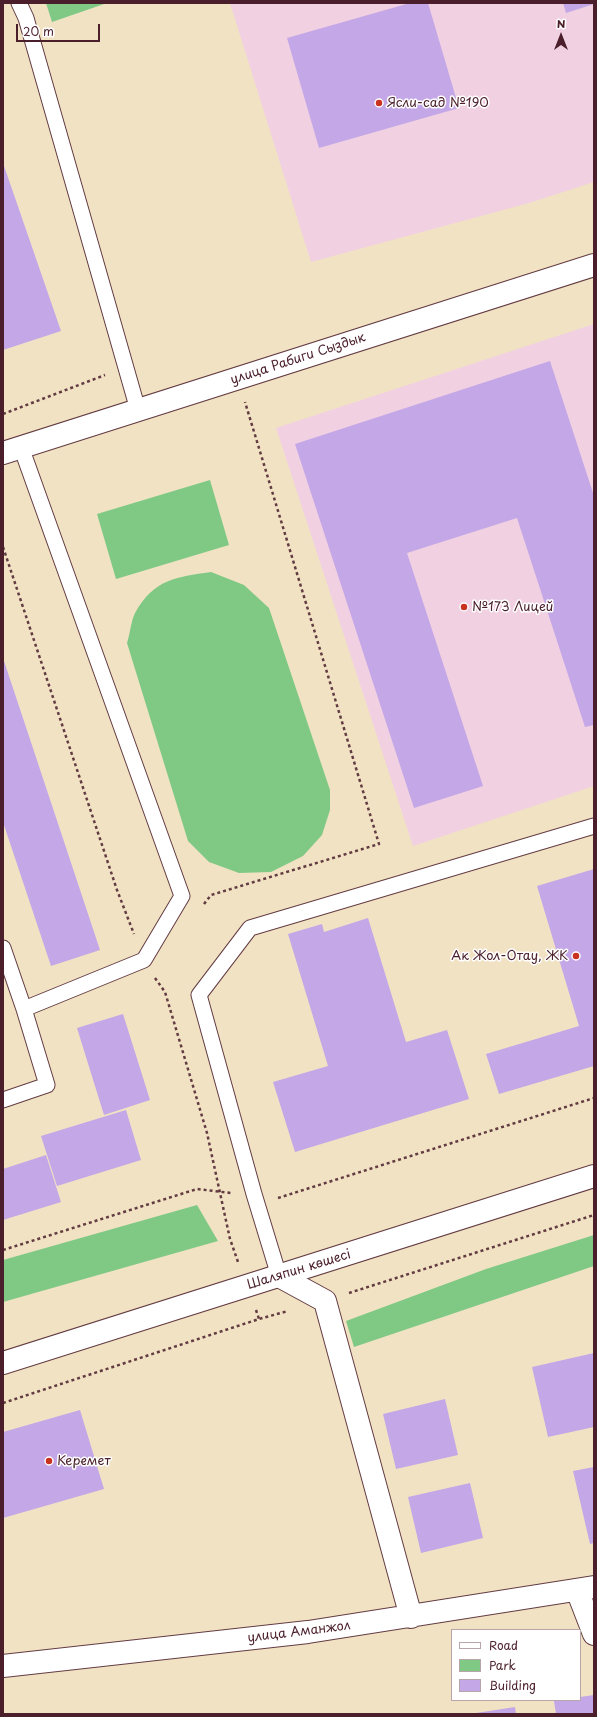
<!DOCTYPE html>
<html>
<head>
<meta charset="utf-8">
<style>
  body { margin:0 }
  #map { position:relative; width:597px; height:1717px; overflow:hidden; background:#f1e2c4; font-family:"Playpen Sans",sans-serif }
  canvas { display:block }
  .frame { position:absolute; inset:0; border:4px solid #4a1f2b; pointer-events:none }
  .legend { position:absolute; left:451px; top:1629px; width:130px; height:72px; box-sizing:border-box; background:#fff; border:1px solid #b7a5aa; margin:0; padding:5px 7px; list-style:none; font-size:12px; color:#4a1f2b }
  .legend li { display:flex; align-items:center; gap:8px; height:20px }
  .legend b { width:20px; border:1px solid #b7a5aa }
  .north { position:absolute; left:541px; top:16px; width:40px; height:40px; -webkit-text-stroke:3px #fff; paint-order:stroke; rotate:0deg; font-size:11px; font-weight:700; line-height:16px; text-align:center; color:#4a1f2b }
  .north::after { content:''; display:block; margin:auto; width:14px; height:18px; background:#4a1f2b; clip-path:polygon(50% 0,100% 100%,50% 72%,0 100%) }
  .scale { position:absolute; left:16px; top:24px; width:84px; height:18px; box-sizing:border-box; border:2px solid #4a1f2b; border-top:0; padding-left:5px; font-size:12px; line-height:14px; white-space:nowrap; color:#4a1f2b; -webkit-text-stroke:3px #fff; paint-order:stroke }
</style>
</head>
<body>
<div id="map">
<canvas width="597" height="1717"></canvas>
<div class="frame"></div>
<ul class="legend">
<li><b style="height:5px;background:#fff"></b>Road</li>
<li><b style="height:11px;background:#80c985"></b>Park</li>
<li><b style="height:11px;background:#c3a7e7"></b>Building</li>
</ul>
<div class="north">N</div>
<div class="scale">20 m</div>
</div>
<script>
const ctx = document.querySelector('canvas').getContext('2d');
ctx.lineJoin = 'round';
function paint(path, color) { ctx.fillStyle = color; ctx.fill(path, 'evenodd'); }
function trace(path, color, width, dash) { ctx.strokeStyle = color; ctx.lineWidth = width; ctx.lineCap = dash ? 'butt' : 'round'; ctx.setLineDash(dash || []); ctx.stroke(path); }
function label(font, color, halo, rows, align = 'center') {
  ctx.font = font + ' "Playpen Sans",sans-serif'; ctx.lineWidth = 3; ctx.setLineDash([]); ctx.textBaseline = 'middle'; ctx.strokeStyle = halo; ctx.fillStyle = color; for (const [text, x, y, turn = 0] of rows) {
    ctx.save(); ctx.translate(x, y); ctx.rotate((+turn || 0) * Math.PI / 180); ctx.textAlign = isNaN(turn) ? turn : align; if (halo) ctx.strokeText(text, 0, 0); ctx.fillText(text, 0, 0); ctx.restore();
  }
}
const built = new Path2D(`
  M230 3H594V182L529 203 311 262Z
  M594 324V786L413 846 276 428Z`);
const green = new Path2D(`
  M46 3H107L52 22Z
  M210 480 229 545 116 579 97 514Z
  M211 572 244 585 269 608 330 790V810L322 835 303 856 271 872 239 873 209 862 188 841 127 643C130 634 131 621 135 613 154 579 176 577 211 572Z
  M197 1205 218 1241 3 1302V1260Z
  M594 1235V1266L354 1347 346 1321 486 1269Z`);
const building = new Path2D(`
  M410 3H428L459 108 319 148 287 38Z
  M563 3H594V4L566 13Z
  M3 163 61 331 3 350Z
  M550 361 594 496V725L585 727 517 518 407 553 483 786 414 808 295 444Z
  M3 658 100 950 51 966 3 822Z
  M594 869V1066L499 1094 486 1054 579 1026 537 886Z
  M368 918 406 1042 447 1030 469 1099 295 1152 273 1082 328 1066 288 934 322 924 324 932Z
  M123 1014 150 1100 104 1115 77 1028Z
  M126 1110 141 1160 57 1186 41 1136Z
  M46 1155 61 1202 3 1220V1169Z
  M594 1353V1427L548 1437 532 1367Z
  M445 1399 458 1455 396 1469 383 1414Z
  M80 1410 104 1489 3 1518V1432Z
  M594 1467V1543L590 1544 573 1471Z
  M470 1483 483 1538 421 1553 408 1497Z
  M594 1695V1714H556L554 1701 580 1700V1697Z
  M515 1707 516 1714H477L476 1713Z`);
const path = new Path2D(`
  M3 414 105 375
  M3 547 117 890 134 934
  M204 904 211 895 379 844 245 402
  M155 978 165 992 207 1133 230 1239 238 1262
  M278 1198 594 1098
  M3 1250 197 1189 231 1193
  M349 1293 594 1215
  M256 1310 259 1319
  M3 1403 259 1319 288 1311`);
const service = new Path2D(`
  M19 3 26 18 138 410
  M3 948 24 1009 144 960 182 896 21 447
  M3 1100 47 1085 24 1009
  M279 1276 254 1194 199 995 250 928 594 826`);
const minor = new Path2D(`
  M3 453 594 265
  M279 1276 325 1301 411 1617
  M577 1590 594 1634
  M3 1666 308 1632 594 1587`);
const secondary = new Path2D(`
  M3 1363 594 1176`);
const markers = [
  [379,103,4,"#c8321e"],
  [464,607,4,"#c8321e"],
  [576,956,4,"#c8321e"],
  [49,1461,4,"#c8321e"]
];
const poiNames = [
  ["Ясли-сад №190",387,103],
  ["№173 Лицей",472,607],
  ["Ак Жол-Отау, ЖК",568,956,"right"],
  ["Керемет",57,1461]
];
const streetNames = [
  ["улица Рабиги Сыздык",298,359,-18],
  ["Шаляпин көшесі",299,1270,-17],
  ["улица Аманжол",299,1632,-7]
];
paint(built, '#f1d0e2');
paint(green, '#80c985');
paint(building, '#c3a7e7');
trace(service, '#633c42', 17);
trace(minor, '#633c42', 24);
trace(secondary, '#633c42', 24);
trace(path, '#633c42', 2.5, [3, 3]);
trace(service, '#fff', 15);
trace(minor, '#fff', 22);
trace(secondary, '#fff', 22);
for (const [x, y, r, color] of markers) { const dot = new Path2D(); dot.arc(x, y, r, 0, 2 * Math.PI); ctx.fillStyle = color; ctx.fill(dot); trace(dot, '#fff', 1.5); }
label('13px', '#4a1f2b', '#fff', poiNames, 'left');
label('13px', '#4a1f2b', '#fff', streetNames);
</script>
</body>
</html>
